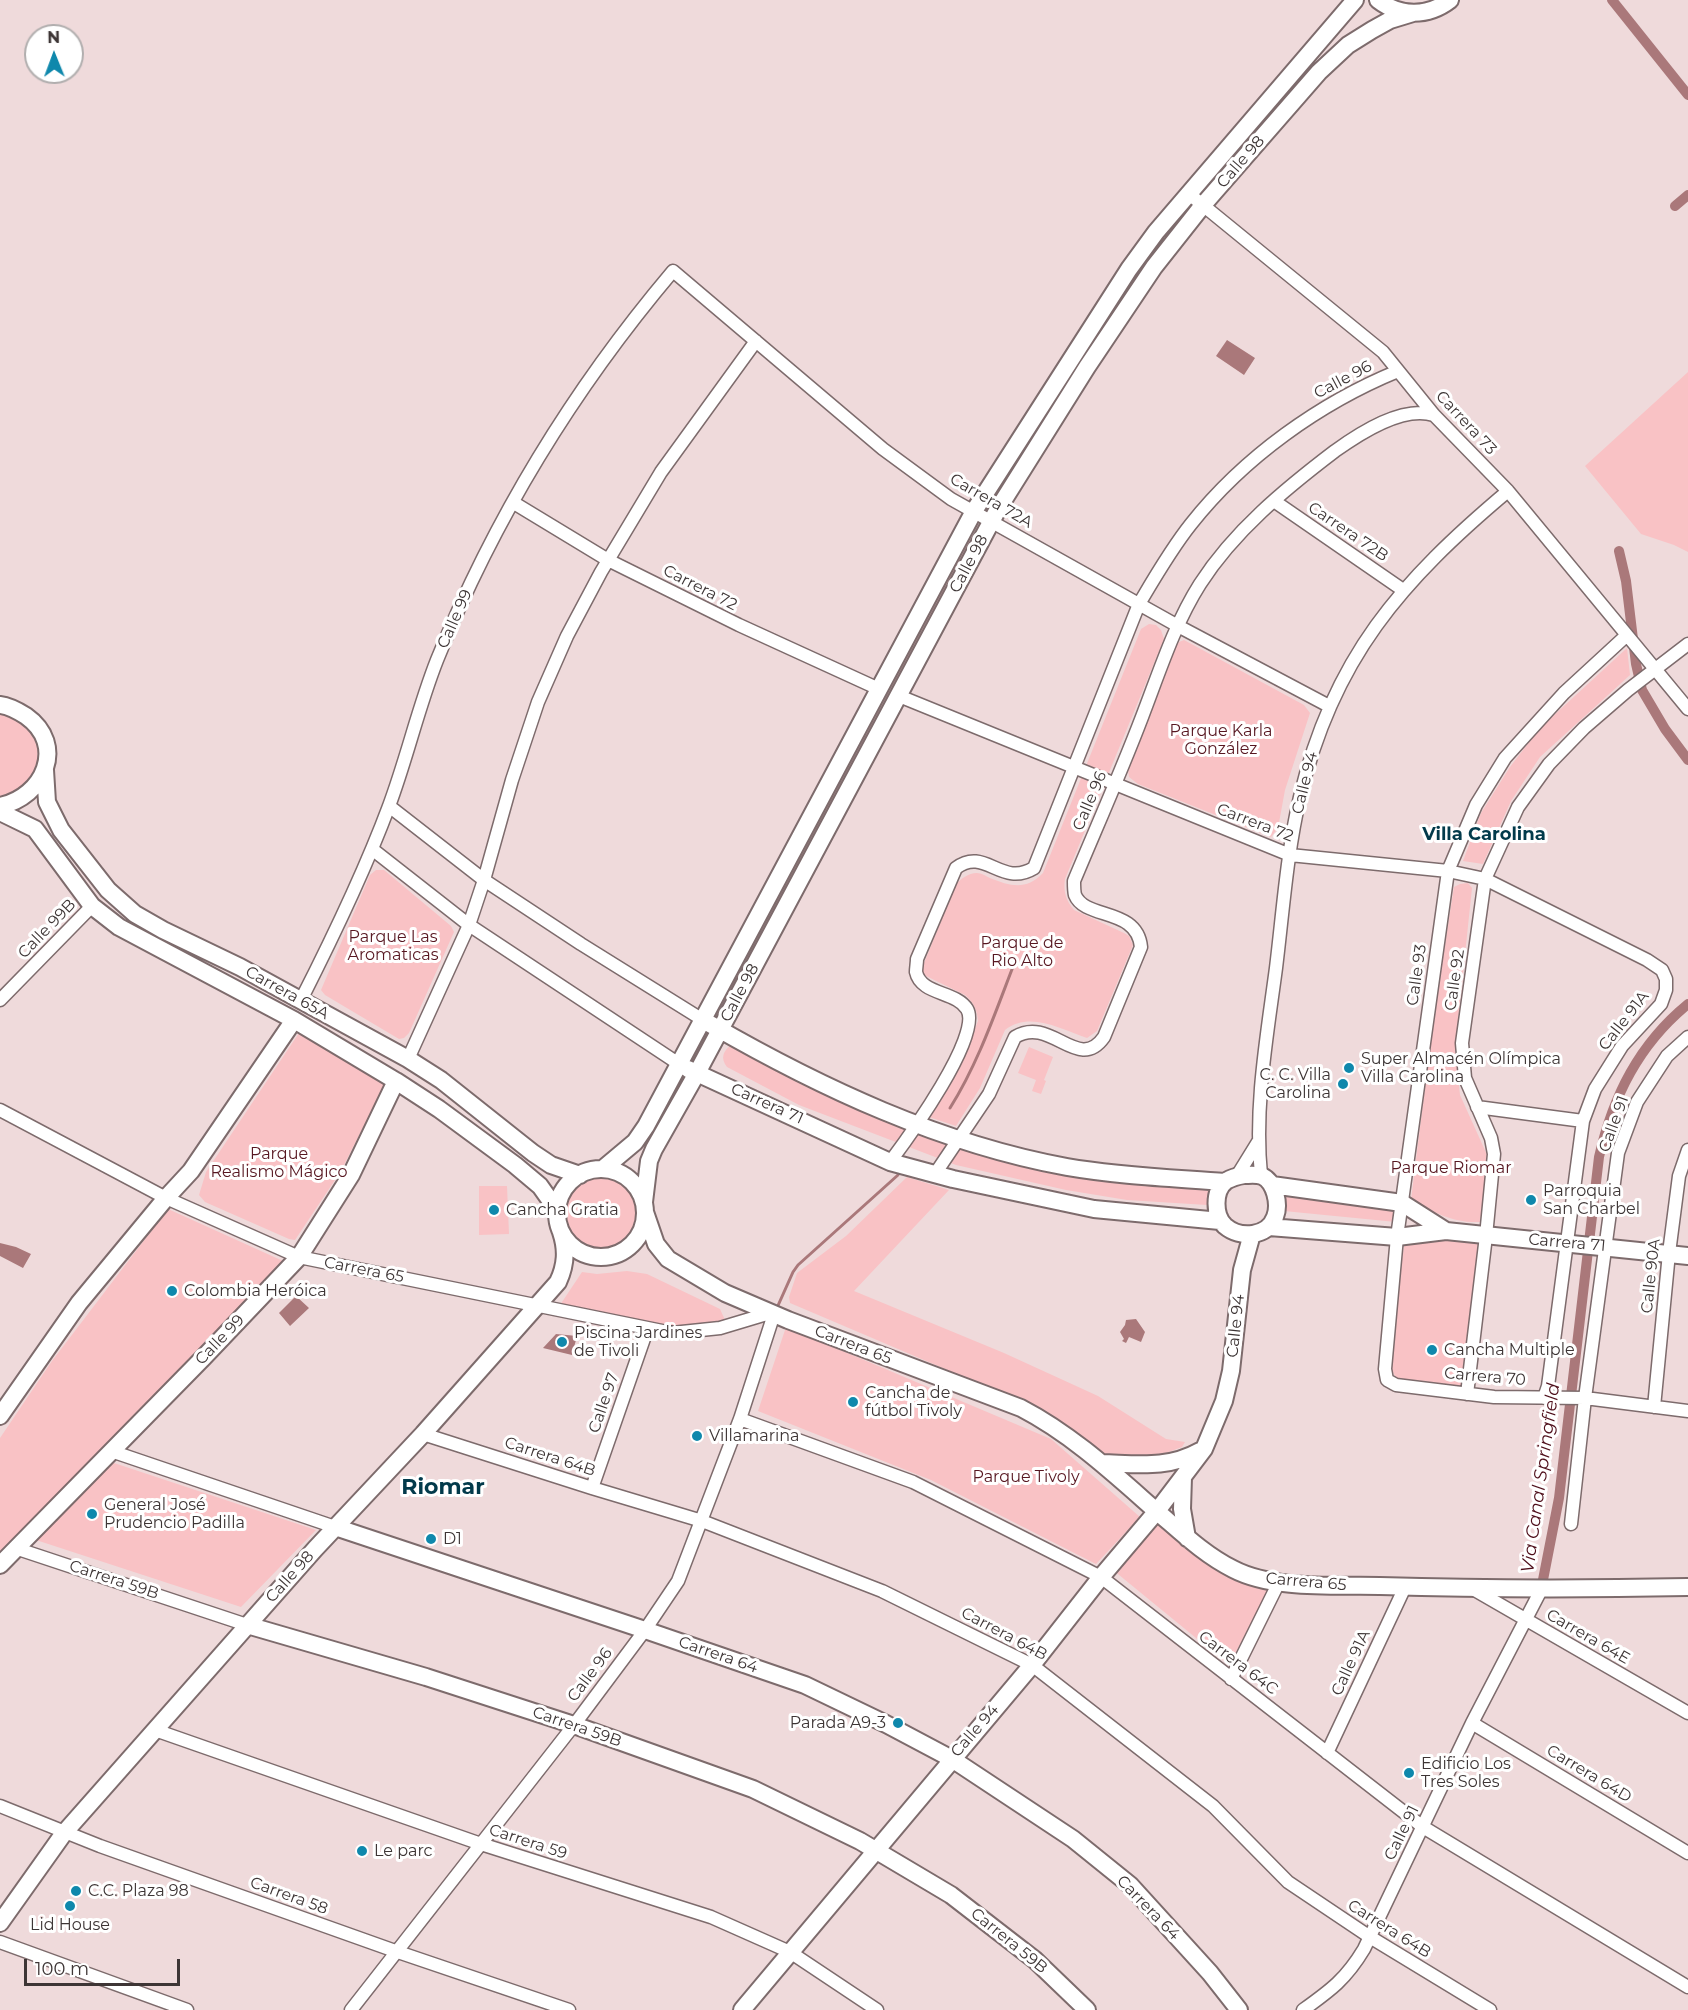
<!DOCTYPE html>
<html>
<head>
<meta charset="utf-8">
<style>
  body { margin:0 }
  #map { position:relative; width:1688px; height:2010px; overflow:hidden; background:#efdadb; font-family:Montserrat,sans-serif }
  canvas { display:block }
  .north { position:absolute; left:24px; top:24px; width:60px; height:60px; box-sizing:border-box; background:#fff; border:2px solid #b1aeae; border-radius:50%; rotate:359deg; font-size:16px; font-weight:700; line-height:24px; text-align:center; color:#3d3535 }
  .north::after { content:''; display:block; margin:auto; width:21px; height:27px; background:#0f88ac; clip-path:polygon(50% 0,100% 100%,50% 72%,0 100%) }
  .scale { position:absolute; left:24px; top:1959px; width:156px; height:27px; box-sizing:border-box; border:3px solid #3d3535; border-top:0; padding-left:8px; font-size:18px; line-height:21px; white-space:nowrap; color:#3d3535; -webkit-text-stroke:4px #fff; paint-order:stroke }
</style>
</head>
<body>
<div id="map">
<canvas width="1688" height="2010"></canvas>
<div class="north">N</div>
<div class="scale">100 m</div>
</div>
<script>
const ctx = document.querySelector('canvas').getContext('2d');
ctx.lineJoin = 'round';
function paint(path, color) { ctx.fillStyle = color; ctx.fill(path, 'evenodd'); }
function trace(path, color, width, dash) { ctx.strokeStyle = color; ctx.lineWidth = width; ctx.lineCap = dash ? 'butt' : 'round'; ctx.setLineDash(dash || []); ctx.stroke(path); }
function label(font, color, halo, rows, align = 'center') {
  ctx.font = font + ' Montserrat,sans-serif'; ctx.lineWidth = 6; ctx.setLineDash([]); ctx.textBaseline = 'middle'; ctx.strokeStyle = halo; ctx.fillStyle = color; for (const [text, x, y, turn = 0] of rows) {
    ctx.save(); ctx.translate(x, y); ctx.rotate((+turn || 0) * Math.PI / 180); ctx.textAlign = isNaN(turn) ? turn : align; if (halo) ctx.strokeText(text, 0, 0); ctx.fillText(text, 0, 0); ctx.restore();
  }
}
const green = new Path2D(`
  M1688 372V552L1674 545 1641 534 1585 466Z
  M969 533 974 536 892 696 717 1023 709 1019Z
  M1149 624 1156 625 1161 630 1164 639 1065 879C1063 891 1066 901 1074 910L1124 933 1129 936 1133 945 1097 1031 1087 1038C1060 1029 1030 1011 1005 1030L980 1088 956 1126 929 1117 955 1077 978 1021C977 1010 974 1003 965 995L924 975 922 968 956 884C961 879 968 873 977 873 981 873 986 876 990 878 1010 886 1026 891 1043 873L1141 629Z
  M1184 640 1304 705 1310 713 1285 790 1278 828 1271 837 1138 784 1129 777 1128 770 1176 646 1179 642Z
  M1627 648 1630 675 1540 757 1511 801 1483 864 1463 861 1481 813 1510 767 1539 729Z
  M0 710C6 712 17 714 22 718 50 744 40 792 0 796Z
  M376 870H384L451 926 454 932 409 1033 404 1038 399 1039 325 995 321 990 370 875Z
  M1468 883 1472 888 1455 1049 1460 1095 1488 1157 1480 1222C1452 1223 1436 1213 1411 1200L1434 1015 1454 887 1460 884Z
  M299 1033 386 1082 341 1171 295 1240 289 1239 205 1202 199 1195 206 1172Z
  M732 1044 968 1144 1210 1186 1213 1192 1211 1203 1207 1205 1127 1200 1066 1190 956 1165 799 1105 727 1067C720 1058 723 1051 732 1044Z
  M1029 1047 1053 1057 1044 1080 1046 1081 1041 1094 1032 1091 1036 1080 1018 1073Z
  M564 1213a37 37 0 1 1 74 0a37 37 0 1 1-74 0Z
  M907 1177 949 1190 854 1291 1004 1353 1098 1396 1166 1439 1185 1442 1182 1447 1158 1456 1104 1455 1032 1406 790 1303 789 1297 797 1273 846 1236Z
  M479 1186H507L509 1234 479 1235Z
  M1283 1189 1398 1205 1396 1222 1284 1211Z
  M168 1209 283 1261 0 1556V1438L52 1361Z
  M1453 1237 1478 1243 1462 1388 1397 1380 1388 1362 1404 1246Z
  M627 1271 647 1274 720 1309 725 1320 682 1326 663 1327 560 1305 582 1272 597 1274Z
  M786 1327 1051 1439 1140 1517 1096 1564 931 1480 758 1411Z
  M111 1462 316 1530 241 1607 36 1540Z
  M1157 1521 1270 1587 1229 1665 1113 1570Z`);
const water = new Path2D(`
  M1227 340 1255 358 1244 375 1216 356Z
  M0 1243 16 1247 31 1254 23 1268 0 1256Z
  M296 1296 309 1308 290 1326 279 1313Z
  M1136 1319 1145 1332 1141 1342 1129 1337 1126 1343 1122 1341 1124 1339 1120 1332 1125 1325 1126 1320Z
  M556 1334 577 1336 572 1355 543 1348Z`);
const stream = new Path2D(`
  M950 1108C979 1062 996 1010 1016 959
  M776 1310 793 1272 798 1265 898 1175`);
const canal = new Path2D(`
  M1612 0 1688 95
  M1675 206 1688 195
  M1619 551 1626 581 1636 664 1642 690 1665 729 1688 760
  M1541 1590 1559 1498 1599 1157C1613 1096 1639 1044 1688 1004`);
const street = new Path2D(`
  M1188 193 1383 352 1434 415 1508 491 1688 709
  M1274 501 1403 590
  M514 503 608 560 739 625 879 689
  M1627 635 1564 693 1505 758 1476 805 1448 871 1397 1237 1385 1369 1387 1380 1396 1385 1494 1397 1585 1398 1688 1411
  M899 696 1290 855 1448 871 1485 879 1647 960 1662 970 1666 979V990L1661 1004 1622 1046 1595 1089 1583 1121 1548 1386 1544 1398
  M389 806 484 880 581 944 703 1020
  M372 849 469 925 679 1064
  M0 1000 92 906
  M301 1000C333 937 364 873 389 806 407 758 418 708 437 660 494 519 575 387 673 271L883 449 951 499 1178 626 1329 706
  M408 1059 469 925 484 880 512 780 538 702 567 636 601 572 661 472 756 341
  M1477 1107 1583 1121
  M0 1110 166 1198 299 1257 672 1333 720 1328 770 1313
  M890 1162C908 1138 983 1035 967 1009 956 991 921 995 916 972 916 968 917 963 917 959L956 868C985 846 1001 888 1034 868L1139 604C1155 577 1171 549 1191 524 1244 457 1320 403 1398 371
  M935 1174 989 1094 1015 1037C1051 1015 1078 1074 1104 1037L1141 947C1137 907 1085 920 1075 895 1074 891 1074 885 1074 881 1097 826 1121 772 1142 717 1159 673 1174 625 1200 584 1234 531 1285 489 1335 451 1360 433 1403 405 1434 415
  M1261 1175C1254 1107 1267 1036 1276 968 1283 911 1287 852 1300 797 1333 658 1401 581 1508 491
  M1237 1176 1258 1142
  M1467 1394 1486 1236 1494 1154 1491 1138 1465 1078 1462 1043 1485 879 1518 807 1549 764 1584 728 1628 690 1688 644
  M1654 1407 1669 1253 1679 1176 1688 1150
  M740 1419 913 1482 1101 1577 1423 1827 1688 1987
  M423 1434 592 1488 702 1521 882 1591 1032 1665 1213 1806 1288 1882 1370 1937 1490 2010
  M111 1451 335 1527
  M592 1488 647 1330
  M1571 1524 1585 1398 1618 1153 1637 1102 1667 1056 1688 1037
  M15 1548 247 1625
  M1473 1589 1688 1713
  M1231 1679 1279 1582
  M1472 1723 1688 1853
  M155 1730 481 1844 711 1917 790 1952 877 2010
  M1327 1753 1405 1587
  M0 1806 100 1846 398 1952 569 2010
  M0 1942 187 2010
  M351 2010 574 1725 645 1630 678 1581 740 1419 774 1314
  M1303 2010C1331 1990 1346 1979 1364 1949L1472 1723 1541 1590`);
const secondary = new Path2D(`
  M1378 0C1400 17 1428 17 1450 0
  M0 705C9 706 18 711 26 716 67 745 44 797 0 806
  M45 770 47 802 61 830 108 890 135 914 163 930 240 967 408 1059 441 1080 533 1153 551 1165 580 1175
  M0 812 35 829 92 906 119 927 294 1020 396 1081 439 1109 515 1165 540 1186 557 1210
  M710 1024C821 1088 941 1144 1067 1167 1119 1176 1173 1178 1225 1182
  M688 1069 890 1162 953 1179 1094 1209 1220 1221
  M604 1168 635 1142 646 1126 974 511 1129 269 1156 232 1355 0
  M557 1213a44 44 0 1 1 88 0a44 44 0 1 1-88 0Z
  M1244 1175C1249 1175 1257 1174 1262 1176 1275 1182 1280 1204 1275 1217 1268 1237 1240 1239 1225 1226 1214 1216 1213 1191 1226 1181 1231 1178 1238 1176 1244 1175Z
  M1272 1185 1402 1203 1446 1231
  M644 1202 649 1161 654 1149 697 1073 998 509 1087 367 1154 267 1203 205 1319 72 1348 45 1372 30 1390 20 1413 13
  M645 1212 656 1244 668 1259 725 1293 788 1320 1021 1408C1071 1434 1112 1472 1154 1509 1179 1530 1203 1554 1233 1569 1273 1590 1335 1585 1380 1586 1483 1589 1585 1589 1688 1587
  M1269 1227 1397 1237 1446 1231 1688 1256
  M0 1416 79 1303 166 1198 191 1171 294 1020
  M1102 1463C1138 1464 1168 1469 1200 1451
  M1183 1477 1182 1509 1187 1538
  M335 1527 645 1630 805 1685 886 1724 952 1759 1073 1839 1130 1885 1210 1973 1239 2010
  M0 1565 204 1357 299 1257 351 1175 396 1081
  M247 1625 426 1677 574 1725 753 1789 860 1841 951 1895 1035 1960 1087 2010
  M0 1923 64 1833 315 1549 423 1434 558 1282C566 1265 567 1250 561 1232
  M742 2010 1032 1665 1101 1577 1157 1511 1204 1449 1224 1401 1231 1371 1242 1270 1252 1234`);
const markers = [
  [1349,1068,6,"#0f88ac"],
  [1343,1084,6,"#0f88ac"],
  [1531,1200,6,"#0f88ac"],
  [494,1210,6,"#0f88ac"],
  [172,1291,6,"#0f88ac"],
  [562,1342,6,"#0f88ac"],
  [1432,1350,6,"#0f88ac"],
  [853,1402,6,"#0f88ac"],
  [697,1436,6,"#0f88ac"],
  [92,1514,6,"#0f88ac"],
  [431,1539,6,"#0f88ac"],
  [898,1723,6,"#0f88ac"],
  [1409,1773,6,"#0f88ac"],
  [362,1851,6,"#0f88ac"],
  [76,1891,6,"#0f88ac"],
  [70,1906,6,"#0f88ac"]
];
const streetNames = [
  ["Calle 98",1241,162,-49],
  ["Calle 96",1343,380,-28],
  ["Carrera 73",1466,423,47],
  ["Carrera 72A",991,501,30],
  ["Carrera 72B",1348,532,34],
  ["Calle 98",969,564,-62],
  ["Carrera 72",700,588,27],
  ["Calle 99",455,619,-66],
  ["Calle 94",1305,783,-76],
  ["Calle 96",1090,801,-67],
  ["Carrera 72",1255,823,21],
  ["Calle 99B",47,929,-46],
  ["Calle 93",1417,975,-82],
  ["Calle 92",1455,980,-82],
  ["Carrera 65A",287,993,29],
  ["Calle 98",740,993,-62],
  ["Calle 91A",1624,1021,-52],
  ["Carrera 71",767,1104,24],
  ["Calle 91",1614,1124,-70],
  ["Carrera 71",1567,1243,5],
  ["Carrera 65",364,1270,11],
  ["Calle 90A",1651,1276,-84],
  ["Calle 94",1236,1326,-84],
  ["Calle 99",220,1340,-46],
  ["Carrera 65",853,1345,21],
  ["Carrera 70",1485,1377,5],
  ["Calle 97",604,1403,-71],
  ["Carrera 64B",550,1457,18],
  ["Calle 98",290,1577,-48],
  ["Carrera 59B",114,1580,18],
  ["Carrera 65",1306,1582,5],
  ["Carrera 64B",1004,1634,28],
  ["Carrera 64E",1588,1637,30],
  ["Carrera 64",718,1655,19],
  ["Carrera 64C",1238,1663,37],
  ["Calle 91A",1351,1663,-65],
  ["Calle 96",590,1675,-53],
  ["Carrera 59B",577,1727,19],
  ["Calle 94",975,1731,-49],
  ["Carrera 64D",1589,1774,31],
  ["Calle 91",1402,1833,-64],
  ["Carrera 59",528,1842,18],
  ["Carrera 58",289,1896,20],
  ["Carrera 64",1148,1908,46],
  ["Carrera 64B",1389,1929,32],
  ["Carrera 59B",1009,1941,39]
];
const parkNames = [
  ["Parque Karla",1221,731],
  ["González",1221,749],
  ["Parque Las",393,937],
  ["Aromaticas",393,955],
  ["Parque de",1022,943],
  ["Rio Alto",1022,961],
  ["Parque",279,1154],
  ["Realismo Mágico",279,1172],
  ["Parque Riomar",1451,1168],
  ["Parque Tivoly",1026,1477]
];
const poiNames = [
  ["Super Almacén Olímpica",1361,1059],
  ["Villa Carolina",1361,1077],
  ["C. C. Villa",1331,1075,"right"],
  ["Carolina",1331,1093,"right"],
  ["Parroquia",1543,1191],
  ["San Charbel",1543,1209],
  ["Cancha Gratia",506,1210],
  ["Colombia Heróica",184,1291],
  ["Piscina Jardines",574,1333],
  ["de Tivoli",574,1351],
  ["Cancha Multiple",1444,1350],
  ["Cancha de",865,1393],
  ["fútbol Tivoly",865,1411],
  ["Villamarina",709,1436],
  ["General José",104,1505],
  ["Prudencio Padilla",104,1523],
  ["D1",443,1539],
  ["Parada A9-3",886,1723,"right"],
  ["Edificio Los",1421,1764],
  ["Tres Soles",1421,1782],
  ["Le parc",374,1851],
  ["C.C. Plaza 98",88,1891],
  ["Lid House",70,1925,"center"]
];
const neighbourhoodNames = [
  ["Villa Carolina",1484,835]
];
const waterNames = [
  ["Via Canal Springfield",1541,1478,-82]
];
const districtNames = [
  ["Riomar",443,1488]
];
paint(green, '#f9c2c5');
paint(water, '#aa787a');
trace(stream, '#aa787a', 3);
trace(canal, '#aa787a', 10);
trace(street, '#7d6b6c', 15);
trace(secondary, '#7d6b6c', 20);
trace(street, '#fff', 12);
trace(secondary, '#fff', 16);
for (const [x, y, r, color] of markers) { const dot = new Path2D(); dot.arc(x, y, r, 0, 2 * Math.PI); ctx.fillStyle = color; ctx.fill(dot); trace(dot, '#fff', 2); }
label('16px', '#3d3535', '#fff', streetNames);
label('16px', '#571721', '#fff', parkNames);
label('16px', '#3d3535', '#fff', poiNames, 'left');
label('bold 18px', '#023a4b', '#fff', neighbourhoodNames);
label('italic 18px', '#4e0e1a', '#fff', waterNames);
label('bold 22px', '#023a4b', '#fff', districtNames);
</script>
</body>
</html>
